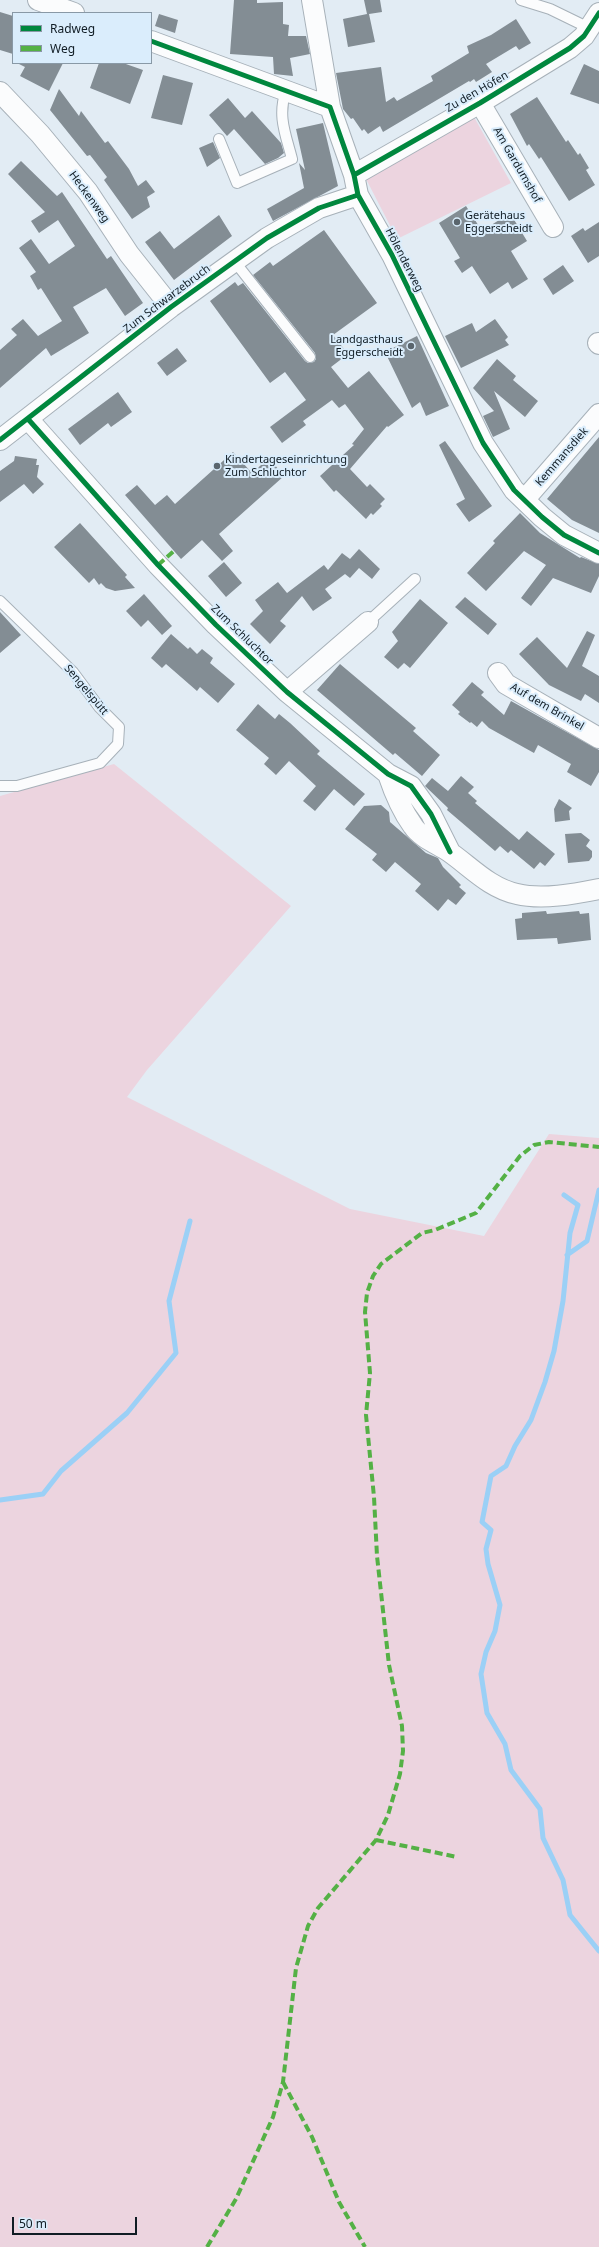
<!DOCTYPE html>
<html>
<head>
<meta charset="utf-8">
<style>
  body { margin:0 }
  #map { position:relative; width:599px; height:2247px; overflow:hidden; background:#e2ecf4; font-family:"Noto Sans",sans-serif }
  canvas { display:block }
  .legend { position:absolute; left:12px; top:12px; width:140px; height:52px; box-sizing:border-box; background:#daedfc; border:1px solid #8999a6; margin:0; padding:5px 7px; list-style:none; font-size:12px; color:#101c24 }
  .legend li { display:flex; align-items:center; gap:8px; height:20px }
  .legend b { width:20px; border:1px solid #8999a6 }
  .scale { position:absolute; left:12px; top:2217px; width:125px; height:18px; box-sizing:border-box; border:2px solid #101c24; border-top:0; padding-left:5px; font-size:12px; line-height:14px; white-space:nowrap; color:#101c24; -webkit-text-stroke:3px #daedfc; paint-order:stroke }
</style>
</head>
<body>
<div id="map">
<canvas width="599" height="2247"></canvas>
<ul class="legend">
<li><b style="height:5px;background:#00873e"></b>Radweg</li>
<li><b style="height:5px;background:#54b145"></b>Weg</li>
</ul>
<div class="scale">50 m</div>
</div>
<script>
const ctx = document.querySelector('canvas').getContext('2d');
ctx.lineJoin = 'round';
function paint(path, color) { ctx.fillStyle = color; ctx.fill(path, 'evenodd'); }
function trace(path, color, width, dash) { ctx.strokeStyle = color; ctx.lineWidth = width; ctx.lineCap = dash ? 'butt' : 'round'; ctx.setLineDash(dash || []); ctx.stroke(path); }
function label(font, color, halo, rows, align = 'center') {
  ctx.font = font + ' "Noto Sans",sans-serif'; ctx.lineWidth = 4; ctx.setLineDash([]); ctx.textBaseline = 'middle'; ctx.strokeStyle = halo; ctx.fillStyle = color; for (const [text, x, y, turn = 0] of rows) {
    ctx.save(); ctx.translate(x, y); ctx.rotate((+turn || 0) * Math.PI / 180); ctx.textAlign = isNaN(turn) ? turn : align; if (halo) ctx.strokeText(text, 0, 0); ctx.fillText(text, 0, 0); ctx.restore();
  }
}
const green = new Path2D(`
  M474 117 511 183 397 239 366 179Z
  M114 764 291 906 147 1070 127 1097 350 1209 484 1236 549 1134 599 1138V2247H0V796Z`);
const stream = new Path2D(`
  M564 1195 578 1205 570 1233 563 1301 554 1351 545 1382 531 1420 515 1446 506 1466 491 1476 482 1522 491 1530 486 1549 488 1564 500 1605 495 1631 486 1652 481 1674 487 1713 505 1744 511 1770 540 1809 543 1838 563 1880 570 1915 599 1951
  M567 1255 587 1241 599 1190
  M0 1500 43 1494 61 1471 127 1413 176 1353 169 1301 190 1221`);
const building = new Path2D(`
  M234 0H257V3L283 2V24L289 25 288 36H306L310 54 290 58 293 76 274 74 273 57 230 54Z
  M364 0H380L382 12 369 14 375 42 348 47 343 19 367 14Z
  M0 12 13 16V54L0 50Z
  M159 14 178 20 175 33 155 26Z
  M516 19 531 43 519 50 516 46 486 64 492 72 476 82 474 79 470 82 469 81 383 132 380 126 368 134 364 129 362 131 353 118 351 119 343 109 336 73 381 67 386 102 394 97 397 101 433 81 431 76 469 53 467 46 491 35Z
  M17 63H63L49 91 20 76 25 67Z
  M99 63H123L143 70 130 104 90 88Z
  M584 64 599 71V104L570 94Z
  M163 75 193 83 182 125 151 118Z
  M59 89 79 116 81 111 105 143 108 141 129 169 138 186 146 180 155 192 147 197 150 207 132 219 104 180 107 177 90 155 87 156 50 110Z
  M537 97 566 142 568 140 578 155 580 153 589 168 586 170 595 185 569 201 541 157 539 159 529 144 527 146 510 114Z
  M228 98 245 118 252 111 281 143 284 153 278 158 265 164 234 129 227 136 209 115Z
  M323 123 338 186 273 221 267 209 304 188 299 163 305 170 296 129Z
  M213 142 220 158 207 167 199 148Z
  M21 161 57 196 62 192 107 259 111 256 143 303 125 316 106 288 73 307 89 333 51 356 46 348 0 388V350L17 335 11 329 23 319 38 336 62 321 41 288 38 290 30 276 36 272 19 248 31 239 49 264 75 246 58 220 39 233 31 221 45 212 8 174Z
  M466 206 482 231 510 213 527 241 511 251 528 279 512 289 508 282 490 294 472 266 462 273 454 261 460 258 439 223Z
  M219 215 232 236 174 280 145 242 160 231 174 249Z
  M599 222V256L588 263 571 236 583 228 585 231Z
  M324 230 377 303 333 335 348 354 331 367 348 388 369 371 404 415 388 427 387 426 350 469 367 487 370 484 385 499 380 504 382 506 373 515 371 513 366 519 336 490 334 492 320 476 354 445 352 444 364 429 345 404 339 408 332 400 303 421 306 425 282 443 270 427 306 400 285 372 270 383 210 301 235 282 238 286 243 283 305 361 308 363 314 362 316 359 315 353 253 275 270 262 273 266Z
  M563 265 574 281 553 295 543 279Z
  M495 319 508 337 505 340 509 345 461 368 445 336 472 323 476 332Z
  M417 336 449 406 426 416 420 402 412 408 385 352Z
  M177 348 187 361 167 376 157 363Z
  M497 359 516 376 513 380 538 401 525 417 494 391 510 429 493 437 483 416 494 411 473 388Z
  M118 392 132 412 111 427 108 423 80 445 68 429Z
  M599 437V533L572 520 547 499Z
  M445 441 492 506 469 522 456 504 465 499 439 445Z
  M233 452 252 473 269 458 284 476 219 534 233 551 222 561 202 540 181 559 125 495 137 485 155 505 167 495 175 504Z
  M15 456 37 459 36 465H39L37 477 44 484 33 494 24 484 0 502V471L14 461Z
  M520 513 540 533 580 558 581 557 599 564V576L591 593 553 578 531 606 521 598 546 565 524 551 486 591 467 573 495 543 493 541Z
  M80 523 127 575 125 577 135 588 115 591 106 588 101 583 99 585 94 578 89 583 54 547Z
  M359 549 380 569 372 579 359 568 350 578 345 574 325 589 332 598 313 611 302 596 280 621 286 626 270 644 250 624 263 611 255 600 278 582 287 593 324 565 328 570 342 553 350 559Z
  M224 562 242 583 226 597 208 576Z
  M144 594 172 626 162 635 148 620 141 627 126 611Z
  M465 597 497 624 488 635 455 607Z
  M420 599 448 623 410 668 404 663 398 669 384 657 398 641 392 632Z
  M0 612 21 635 0 653Z
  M587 631 595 635 582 666 599 676V703L585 694 581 701 549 685 519 654 537 637 567 668Z
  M171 634 188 649 190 647 197 654 202 649 213 658 210 663 235 684 218 703 200 687 197 691 166 664 162 668 151 658Z
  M340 664 416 728 413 731 440 755 422 776 395 753 393 755 317 690Z
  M472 682 484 692 481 695 504 715 511 701 599 750V772L591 786 567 772 571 764 538 745 534 753 489 728 482 721 477 727 471 722 470 723 458 714 460 712 452 705Z
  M258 704 275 719 279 714 290 723 320 751 317 754 365 794 354 806 334 789 315 811 303 801 316 786 289 761 276 775 264 764 269 758 236 730Z
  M461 776 474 787 468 793 477 801 475 803 519 840 527 831 555 854 545 866 540 862 534 869 511 850 508 853 500 846 495 851 447 810 448 808 425 786 432 778 448 791Z
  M559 799 572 808 569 811 570 820 555 822 554 809Z
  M381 805 389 812 390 822 426 853 438 858 443 867 461 885 459 887 466 893 456 905 448 899 438 911 415 891 421 884 395 862 386 872 372 860 377 854 345 829 364 806Z
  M581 833 590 840 586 846 592 851V857L589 861 568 863 565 834Z
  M546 911 547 914 579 911 580 914 589 913 591 940 558 944 557 938 517 940 515 919 522 918V913Z`);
const lane = new Path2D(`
  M521 0 550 9 589 28
  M219 139 237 183 292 159C286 135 277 116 286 91
  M235 262 310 357
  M0 601 73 672 99 707 119 727 118 744 100 763 17 786H0
  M368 622 415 579`);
const street = new Path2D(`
  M38 0 74 13
  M312 0 330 107 354 175 358 195 392 255 483 443 514 490 542 517 564 535 599 553
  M151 41 330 107
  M0 92 40 134 88 192 129 254 171 307
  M480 103 553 227
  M354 175 480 103 570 48 584 36 599 13
  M598 343 599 344
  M28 419 158 565 216 625 287 692 388 774 411 786 431 814 450 852
  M0 440 171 307 267 238 319 208 358 195
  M525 499 599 414
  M498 673 506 684 599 738
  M287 692 368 622
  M388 774C394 792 402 811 413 826 420 837 437 844 448 851 470 866 489 888 517 894 542 900 574 894 599 889`);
const quiet = new Path2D(`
  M158 565 174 551
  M376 1840 457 1857
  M283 2082 312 2137 339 2202 365 2247
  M207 2247 236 2199 273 2117 283 2082 296 1968 308 1926 318 1908 376 1840 388 1815 400 1774 403 1751 402 1726 389 1665 377 1556 374 1497 366 1415 370 1373 365 1312 367 1293 373 1276 381 1264 422 1233 435 1230 476 1213 520 1156 534 1145 549 1142 599 1147`);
const cycleway = new Path2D(`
  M151 41 330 107 354 175 358 195 392 255 483 443 514 490 542 517 564 535 599 553
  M354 175 480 103 570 48 584 36 599 13
  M28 419 158 565 216 625 287 692 388 774 411 786 431 814 450 852
  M0 440 171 307 267 238 319 208 358 195`);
const markers = [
  [457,222,4,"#5a656d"],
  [411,346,4,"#5a656d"],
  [217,466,4,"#5a656d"]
];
const streetNames = [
  ["Zu den Höfen",477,92,-30],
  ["Am Gardumshof",517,165,60],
  ["Heckenweg",89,197,54],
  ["Hölenderweg",404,260,63],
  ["Zum Schwarzebruch",167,299,-37],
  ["Kemmansdiek",562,457,-49],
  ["Zum Schluchtor",242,635,44],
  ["Sengelspütt",86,690,50],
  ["Auf dem Brinkel",547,707,30]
];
const poiNames = [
  ["Gerätehaus",465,216],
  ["Eggerscheidt",465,229],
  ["Landgasthaus",403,340,"right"],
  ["Eggerscheidt",403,353,"right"],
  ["Kindertageseinrichtung",225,460],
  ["Zum Schluchtor",225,473]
];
paint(green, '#ecd4df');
trace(stream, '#9bd0f6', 5);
paint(building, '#838d94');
trace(lane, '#a7b1b9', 12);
trace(street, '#a7b1b9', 22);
trace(lane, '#fbfcfd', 10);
trace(street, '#fbfcfd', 20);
trace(quiet, '#54b145', 4, [8, 4]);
trace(cycleway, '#00873e', 5);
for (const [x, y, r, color] of markers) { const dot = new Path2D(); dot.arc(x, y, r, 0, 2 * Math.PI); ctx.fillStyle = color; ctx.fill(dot); trace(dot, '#daedfc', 1.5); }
label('11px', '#101c24', '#daedfc', streetNames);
label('11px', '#101c24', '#daedfc', poiNames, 'left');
</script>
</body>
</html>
